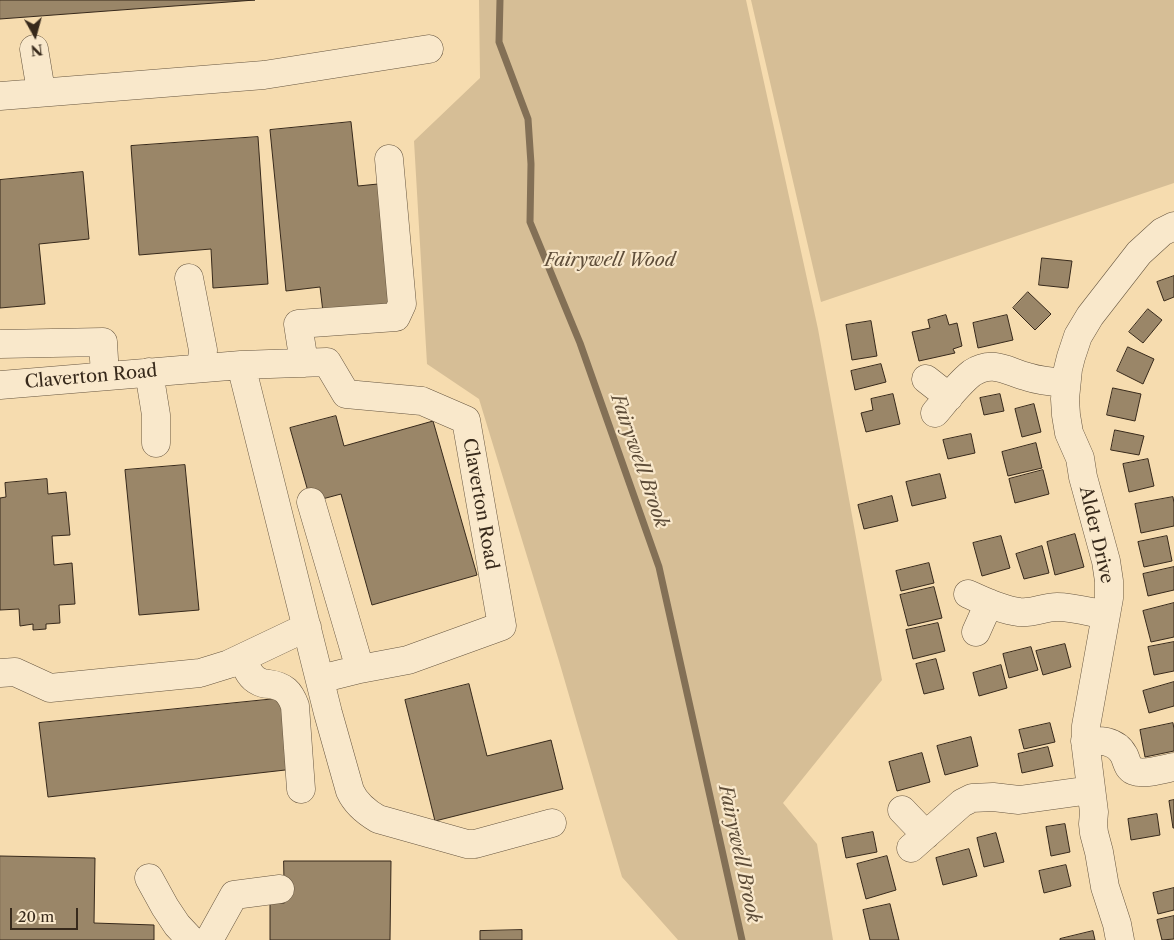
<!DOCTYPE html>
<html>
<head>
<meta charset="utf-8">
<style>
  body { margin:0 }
  #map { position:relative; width:1174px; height:940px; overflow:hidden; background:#f6dcaf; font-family:"Libre Caslon Text",serif }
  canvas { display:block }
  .north { position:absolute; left:10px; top:10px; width:50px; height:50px; -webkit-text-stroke:4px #f9e8cb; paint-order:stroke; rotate:173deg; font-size:14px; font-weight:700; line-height:20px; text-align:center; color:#37291b }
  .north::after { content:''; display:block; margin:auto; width:18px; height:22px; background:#37291b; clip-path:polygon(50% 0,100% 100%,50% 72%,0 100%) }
  .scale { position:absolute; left:10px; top:908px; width:68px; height:22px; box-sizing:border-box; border:2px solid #37291b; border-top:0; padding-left:6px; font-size:15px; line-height:18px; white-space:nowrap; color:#37291b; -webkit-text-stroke:4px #f9e8cb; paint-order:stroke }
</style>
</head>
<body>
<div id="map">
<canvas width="1174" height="940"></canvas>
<div class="north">N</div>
<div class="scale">20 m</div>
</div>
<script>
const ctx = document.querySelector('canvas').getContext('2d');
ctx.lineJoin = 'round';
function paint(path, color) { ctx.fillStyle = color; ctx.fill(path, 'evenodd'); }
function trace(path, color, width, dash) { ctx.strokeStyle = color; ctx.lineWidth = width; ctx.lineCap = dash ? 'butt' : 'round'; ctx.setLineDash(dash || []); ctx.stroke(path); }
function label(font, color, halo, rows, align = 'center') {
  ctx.font = font + ' "Libre Caslon Text",serif'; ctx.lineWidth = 4.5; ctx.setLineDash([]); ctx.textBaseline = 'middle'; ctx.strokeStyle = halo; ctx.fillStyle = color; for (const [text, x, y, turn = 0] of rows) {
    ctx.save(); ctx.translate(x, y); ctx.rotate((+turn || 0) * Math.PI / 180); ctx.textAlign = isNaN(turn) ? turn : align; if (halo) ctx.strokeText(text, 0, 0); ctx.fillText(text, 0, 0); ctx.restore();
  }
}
const green = new Path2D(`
  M479 0H746L818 329 882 680 783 803 817 844 833 940H678L622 877 559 661 479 399 427 364 414 141 480 78Z
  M751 0H1174V183L821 302Z`);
const stream = new Path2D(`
  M500 0 499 42 528 119 531 164 530 222 580 343 659 567 742 940`);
const building = new Path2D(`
  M0 0H255L0 19Z
  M351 122 358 186 378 184 390 306 323 312 320 287 286 291 270 130Z
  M258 137 268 284 213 288 211 249 139 255 131 146Z
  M83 172 89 239 39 244 45 304 0 308V180Z
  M1042 258 1072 261 1068 288 1039 285Z
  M1174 276V297L1164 301 1157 282Z
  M1028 292 1051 314 1035 330 1013 308Z
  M1148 309 1162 320 1143 343 1129 332Z
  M946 315 949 325 957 323 962 346 953 349 955 353 919 361 912 332 930 328 928 320Z
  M1007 315 1013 340 978 348 973 323Z
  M871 321 877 356 852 360 846 325Z
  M1128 347 1154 359 1143 384 1117 371Z
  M881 364 886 382 855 390 851 371Z
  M1113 388 1141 394 1135 421 1107 415Z
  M893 394 900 424 866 432 861 413 873 410 871 399Z
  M1000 394 1004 411 984 415 980 398Z
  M1034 404 1041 432 1022 437 1015 409Z
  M336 416 344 446 433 421 477 575 372 605 341 494 311 502 290 428Z
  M1115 430 1144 436 1139 455 1111 450Z
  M971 434 975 453 948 459 943 440Z
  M1036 443 1042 468 1008 476 1002 452Z
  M1148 459 1154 486 1129 492 1123 464Z
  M185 465 199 610 139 615 125 470Z
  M1043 470 1049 494 1015 503 1009 479Z
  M940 474 946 498 912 506 906 482Z
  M47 479 48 494 66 492 70 535 52 536 54 565 72 563 75 604 59 605 60 623 46 624V629L33 630V624L20 626 19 609 0 610V498L6 497 5 483Z
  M892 496 898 521 864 529 858 505Z
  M1173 497 1174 503V526L1141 533 1135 504Z
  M1075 534 1084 567 1055 575 1047 542Z
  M1001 536 1010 568 982 576 973 543Z
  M1167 536 1172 561 1144 567 1138 542Z
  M1042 546 1049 573 1024 579 1016 554Z
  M929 563 934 583 901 591 896 571Z
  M1174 567V590L1148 596 1143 574Z
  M934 587 942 618 908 626 900 595Z
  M1174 603V637L1151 642 1143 611Z
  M938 623 945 651 913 659 906 630Z
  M1174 642V671L1154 675 1148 647Z
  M1065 644 1071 667 1043 675 1036 651Z
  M1031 647 1038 670 1009 678 1003 654Z
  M936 659 944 689 924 694 916 664Z
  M1001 665 1007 688 979 696 973 673Z
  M1174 682V706L1149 713 1143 691Z
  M469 684 487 756 551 740 563 789 435 821 405 700Z
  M285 698 294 769 48 797 39 723Z
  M1050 723 1055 742 1024 749 1019 730Z
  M1173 723 1174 729V751L1145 757 1140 730Z
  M971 737 978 766 945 775 937 746Z
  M1048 747 1053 766 1022 773 1018 754Z
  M922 753 930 782 897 791 889 762Z
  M1174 800V828H1173L1169 801Z
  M1157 814 1160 835 1131 840 1128 819Z
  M1065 824 1070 852 1051 856 1046 827Z
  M873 832 877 852 846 858 842 838Z
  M996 833 1004 862 984 867 977 838Z
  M969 849 977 876 943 885 936 858Z
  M0 856 95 858 94 923 154 925V940H0Z
  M887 856 896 890 866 899 857 864Z
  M284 861H391L390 940H270V903H284Z
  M1066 865 1071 886 1044 893 1039 871Z
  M1174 888V910L1158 914 1153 893Z
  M890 904 899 940H870L863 910Z
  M1174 916V939L1162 940 1157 920Z
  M522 930V940H480V931Z
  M1093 931 1095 940H1060V939Z`);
const minor = new Path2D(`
  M34 49 39 79V93
  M0 96 264 75 429 49
  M189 278 203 350 201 368
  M0 344 103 342 105 376
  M304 363 298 324 396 317 402 304 389 159
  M241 365 328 713 350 791C356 804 366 812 378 819L467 844H475L552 823
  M149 372 156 415V443
  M926 379 949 397
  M0 385 241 365 327 362 346 394 422 401 466 420 502 626 408 660 360 669
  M935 413C946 400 959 383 972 373 993 359 1008 372 1028 377 1040 381 1053 382 1066 383
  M311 502 360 669 320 679
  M968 594C984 601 1001 610 1019 612 1032 614 1044 607 1057 607 1073 607 1090 612 1106 615
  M976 632 989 603
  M242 658C246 666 249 677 258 681 261 683 266 684 269 684 284 686 290 692 295 706L301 789
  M0 673 15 672 50 688 200 673 229 664 307 627
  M1085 741C1100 740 1116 740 1124 755 1127 761 1127 768 1134 771 1144 775 1164 769 1174 767
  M902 810 926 835
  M911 848 962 803 972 798 993 797 1019 800 1091 790
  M149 878 165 907 177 925 191 940
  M209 940 234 895 280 889
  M1120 940 1117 924 1105 887 1099 852 1094 833 1093 824 1094 812 1086 748V726L1109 598V581L1106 561 1083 477 1080 458 1069 433 1066 415 1065 399 1068 369 1071 357 1078 336 1090 316 1139 253 1162 232 1174 226`);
const parkNames = [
  ["Fairywell Wood",610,261]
];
const streetNames = [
  ["Claverton Road",91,377,-5],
  ["Claverton Road",480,504,80],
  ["Alder Drive",1096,535,77]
];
const waterNames = [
  ["Fairywell Brook",639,461,71],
  ["Fairywell Brook",739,854,78]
];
paint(green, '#d6be96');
trace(stream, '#837056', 7);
paint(building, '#9a8668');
trace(building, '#37291b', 1);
trace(minor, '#675640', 29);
trace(minor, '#f9e8cb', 28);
label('italic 18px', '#5f4e3a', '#f9e8cb', parkNames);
label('18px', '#37291b', '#f9e8cb', streetNames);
label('italic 19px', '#5d4c38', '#f9e8cb', waterNames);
</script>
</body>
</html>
